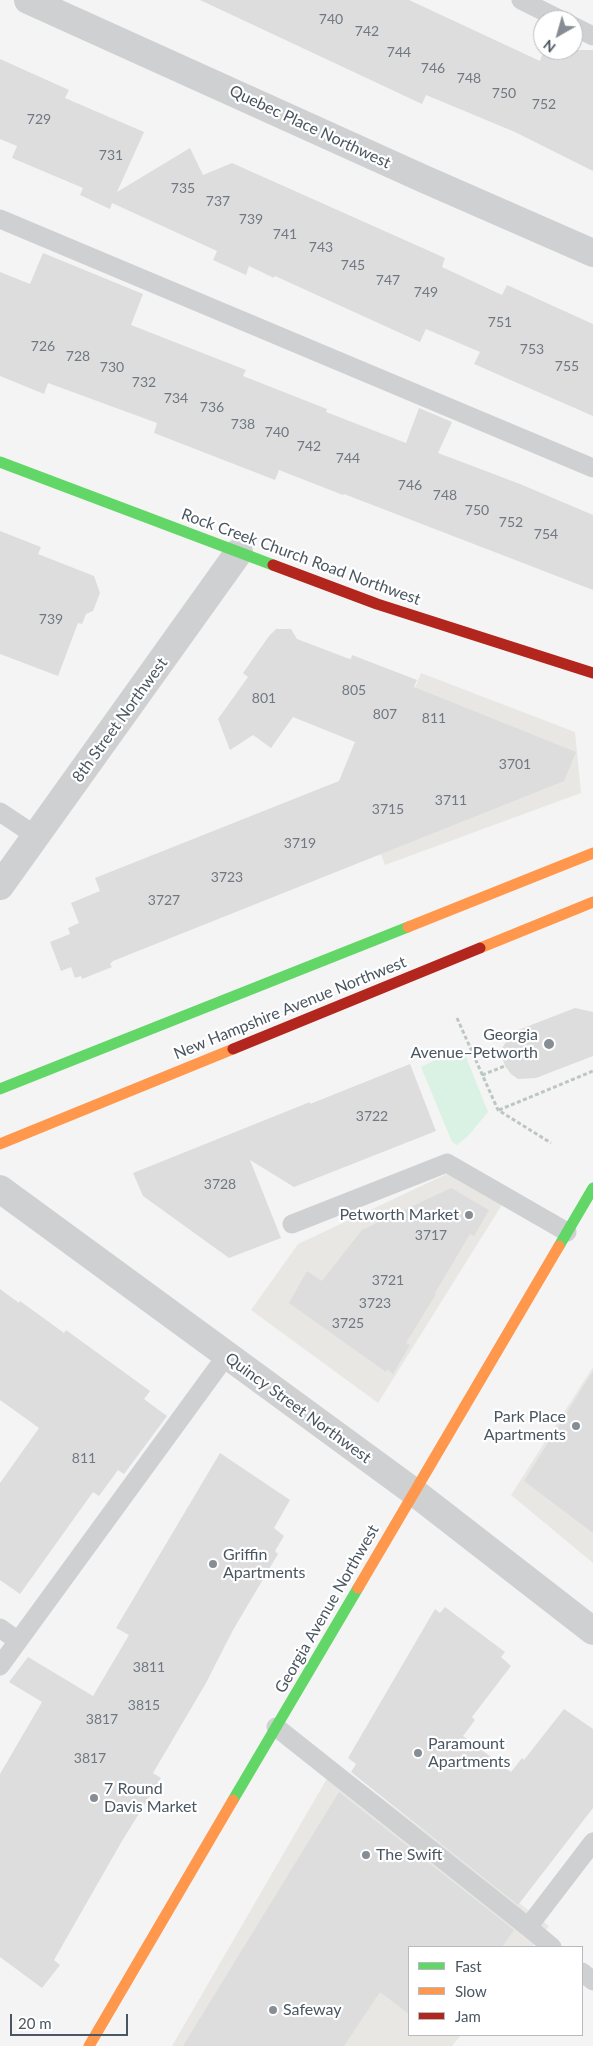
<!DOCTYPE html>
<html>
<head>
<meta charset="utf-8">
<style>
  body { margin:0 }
  #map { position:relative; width:593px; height:2046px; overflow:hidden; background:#f4f4f4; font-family:Lato,sans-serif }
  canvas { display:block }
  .legend { position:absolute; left:408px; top:1946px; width:175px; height:90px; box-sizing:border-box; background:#fff; border:1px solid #b7bbc0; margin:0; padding:6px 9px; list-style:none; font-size:15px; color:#4a5661 }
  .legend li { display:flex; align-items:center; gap:10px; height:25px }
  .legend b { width:25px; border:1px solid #b7bbc0 }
  .north { position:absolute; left:533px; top:10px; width:50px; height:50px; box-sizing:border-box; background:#fff; border:1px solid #b7bbc0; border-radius:50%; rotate:218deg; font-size:14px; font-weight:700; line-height:20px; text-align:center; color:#4a5661 }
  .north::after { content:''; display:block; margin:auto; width:18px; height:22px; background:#868d94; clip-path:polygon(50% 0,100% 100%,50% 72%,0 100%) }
  .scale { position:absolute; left:10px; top:2014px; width:118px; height:22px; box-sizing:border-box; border:2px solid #4a5661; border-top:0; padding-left:6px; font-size:15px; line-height:18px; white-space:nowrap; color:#4a5661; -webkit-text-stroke:4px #fff; paint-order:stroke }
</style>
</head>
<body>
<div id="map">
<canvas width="593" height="2046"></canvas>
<ul class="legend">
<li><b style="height:6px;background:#63d668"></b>Fast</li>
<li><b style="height:6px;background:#ff974d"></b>Slow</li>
<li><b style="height:6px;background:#b3261e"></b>Jam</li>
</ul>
<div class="north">N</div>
<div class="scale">20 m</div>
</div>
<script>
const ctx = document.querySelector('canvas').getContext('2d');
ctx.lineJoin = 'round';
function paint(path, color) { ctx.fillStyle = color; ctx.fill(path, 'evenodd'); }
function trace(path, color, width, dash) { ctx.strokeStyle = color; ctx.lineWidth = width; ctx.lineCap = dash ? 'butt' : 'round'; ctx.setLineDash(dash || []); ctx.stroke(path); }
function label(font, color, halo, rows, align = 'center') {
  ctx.font = font + ' Lato,sans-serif'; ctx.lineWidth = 4.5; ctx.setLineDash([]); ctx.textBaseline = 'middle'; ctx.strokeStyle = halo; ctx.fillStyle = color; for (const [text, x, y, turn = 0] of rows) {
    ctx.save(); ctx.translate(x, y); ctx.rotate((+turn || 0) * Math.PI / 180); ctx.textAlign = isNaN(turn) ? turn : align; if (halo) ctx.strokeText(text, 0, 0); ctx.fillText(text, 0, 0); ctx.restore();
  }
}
const commercial = new Path2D(`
  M421 673 575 732 581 793 385 865 348 770 389 751Z
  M451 1172 503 1203 378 1403 251 1310 298 1244Z
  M593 1367V1563L511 1495Z
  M336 1763 549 1926 532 1947H409V2035H461L452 2046H172Z`);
const green = new Path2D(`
  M462 1047 488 1112 468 1136 457 1145 452 1142 421 1067Z`);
const building = new Path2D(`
  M200 0H409L540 61 544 50H593V171L515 132 426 95 422 104Z
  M0 59 69 90 65 98 144 132 117 192 190 148 203 175 232 163 445 258 442 267 502 295 507 285 593 324V416L474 364 480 352 426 329 420 342 275 276 274 278 249 266 246 275 213 260 217 251 112 203 110 209 80 195 83 188 12 158 17 146 0 139Z
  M43 253 143 294 131 325 246 370 243 376 327 409 326 412 406 443 419 408 452 422 438 453 520 484 593 515V590L344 494 343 495 279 470 275 480 154 433 157 423 48 383 44 394 0 376V272L30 284Z
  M0 531 41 547 38 554 94 576 100 593 93 611 86 614 82 624 78 623 58 676 0 654Z
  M276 629H291L297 639 347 658 351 659 352 655 417 680 414 687 576 752 564 781 113 961 110 964 112 967 82 979 81 976 75 978 71 967 61 971 50 942 70 934 68 928 79 923 71 903 100 891 95 878 339 781 355 742 293 717 271 748 253 735 230 750 218 719 248 677 243 673 269 636Z
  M575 1008 593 1012V1056L536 1078 518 1079 511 1074 505 1066 502 1057V1048L513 1032Z
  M410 1064 436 1131 294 1187 250 1160 281 1238 229 1258 143 1196 133 1173 310 1102V1104Z
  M451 1188 489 1210 474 1236 470 1234 435 1293 436 1294 406 1343 410 1345 393 1374 387 1369 386 1372 289 1303 307 1271 322 1281 362 1230Z
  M0 1289 19 1303 20 1301 64 1333 66 1330 150 1391 144 1399 167 1416 124 1474 118 1470 99 1496 93 1492 20 1594 0 1580V1483L39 1428 0 1400Z
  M593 1371V1533L524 1481Z
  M220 1453 290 1500 274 1528 284 1536 275 1551 278 1554 233 1630 206 1683 153 1773 161 1778 122 1841 54 1960 60 1965 42 1988 0 1957V1774L42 1702 9 1682 28 1657 93 1696 129 1635 116 1628Z
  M445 1607 505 1652 501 1657 511 1666 472 1717 475 1720 463 1736 511 1772 522 1758 524 1760 564 1709 593 1729V1808L518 1905 351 1772 356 1764 348 1758 435 1609 440 1613Z
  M339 1792 514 1930 502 1947H409V2014L380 1992 344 2046H183Z`);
const path = new Path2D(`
  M457 1018 498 1110 551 1143
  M482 1075 505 1066
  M499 1110 593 1071`);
const lane = new Path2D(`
  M521 0 561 20
  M573 26 593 36
  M0 219 593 468
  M0 812 36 836
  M292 1224 447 1163 567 1232
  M0 1628 18 1641
  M0 1666 226 1356
  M276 1727 528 1927
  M552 1947 528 1927 593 1842
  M582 1972 593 1981`);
const street = new Path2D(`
  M28 0 424 179 593 253
  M0 886 239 552
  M0 1189 414 1492 593 1631`);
const fast = new Path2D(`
  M0 462 273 565
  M0 1089 408 927
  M559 1246 593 1188
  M233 1800 358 1588`);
const slow = new Path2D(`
  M408 927 593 853
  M480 948 593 902
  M0 1144 233 1049
  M358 1588 559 1246
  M89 2046 233 1800`);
const jam = new Path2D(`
  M273 565 377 604 593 673
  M233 1049 480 948`);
const markers = [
  [549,1044,6,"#868d94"],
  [469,1215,5,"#868d94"],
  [576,1426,5,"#868d94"],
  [213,1564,5,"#868d94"],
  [418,1753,5,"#868d94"],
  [94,1798,5,"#868d94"],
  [366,1855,5,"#868d94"],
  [273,2010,5,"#868d94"]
];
const numberNames = [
  ["740",331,19],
  ["742",367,31],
  ["744",399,52],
  ["746",433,68],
  ["748",469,78],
  ["750",504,93],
  ["752",544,104],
  ["729",39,119],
  ["731",111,155],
  ["735",183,188],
  ["737",218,201],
  ["739",251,219],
  ["741",285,234],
  ["743",321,247],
  ["745",353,265],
  ["747",388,280],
  ["749",426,292],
  ["751",500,322],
  ["726",43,346],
  ["753",532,349],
  ["728",78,356],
  ["755",567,366],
  ["730",112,367],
  ["732",144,382],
  ["734",176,398],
  ["736",212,407],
  ["738",243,424],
  ["740",277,432],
  ["742",309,446],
  ["744",348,458],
  ["746",410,485],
  ["748",445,495],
  ["750",477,510],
  ["752",511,522],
  ["754",546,534],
  ["739",51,619],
  ["805",354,690],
  ["801",264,698],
  ["807",385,714],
  ["811",434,718],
  ["3701",515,764],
  ["3711",451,800],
  ["3715",388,809],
  ["3719",300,843],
  ["3723",227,877],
  ["3727",164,900],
  ["3722",372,1116],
  ["3728",220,1184],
  ["3717",431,1235],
  ["3721",388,1280],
  ["3723",375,1303],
  ["3725",348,1323],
  ["811",84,1458],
  ["3811",149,1667],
  ["3815",144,1705],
  ["3817",102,1719],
  ["3817",90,1758]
];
const streetNames = [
  ["Quebec Place Northwest",310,127,25],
  ["Rock Creek Church Road Northwest",301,557,20],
  ["8th Street Northwest",120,720,-54],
  ["New Hampshire Avenue Northwest",290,1008,-22],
  ["Quincy Street Northwest",298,1408,36],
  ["Georgia Avenue Northwest",327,1609,-60]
];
const poiNames = [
  ["Georgia",538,1035,"right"],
  ["Avenue–Petworth",538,1053,"right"],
  ["Petworth Market",459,1215,"right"],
  ["Park Place",566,1417,"right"],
  ["Apartments",566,1435,"right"],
  ["Griffin",223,1555],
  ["Apartments",223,1573],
  ["Paramount",428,1744],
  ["Apartments",428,1762],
  ["7 Round",104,1789],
  ["Davis Market",104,1807],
  ["The Swift",376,1855],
  ["Safeway",283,2010]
];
paint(commercial, '#e8e7e3');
paint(green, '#d9f2e3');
paint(building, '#ddddde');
trace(path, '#bcc7c4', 3, [4, 2.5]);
trace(lane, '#ced0d2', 19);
trace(street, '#ced0d2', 28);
trace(fast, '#63d668', 11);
trace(slow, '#ff974d', 11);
trace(jam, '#b3261e', 11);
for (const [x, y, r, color] of markers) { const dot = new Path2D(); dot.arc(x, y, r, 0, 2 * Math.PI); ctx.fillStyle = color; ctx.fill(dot); trace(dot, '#fff', 2); }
label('14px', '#707881', null, numberNames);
label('16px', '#4a5661', '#fff', streetNames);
label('16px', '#4a5661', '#fff', poiNames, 'left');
</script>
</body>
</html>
